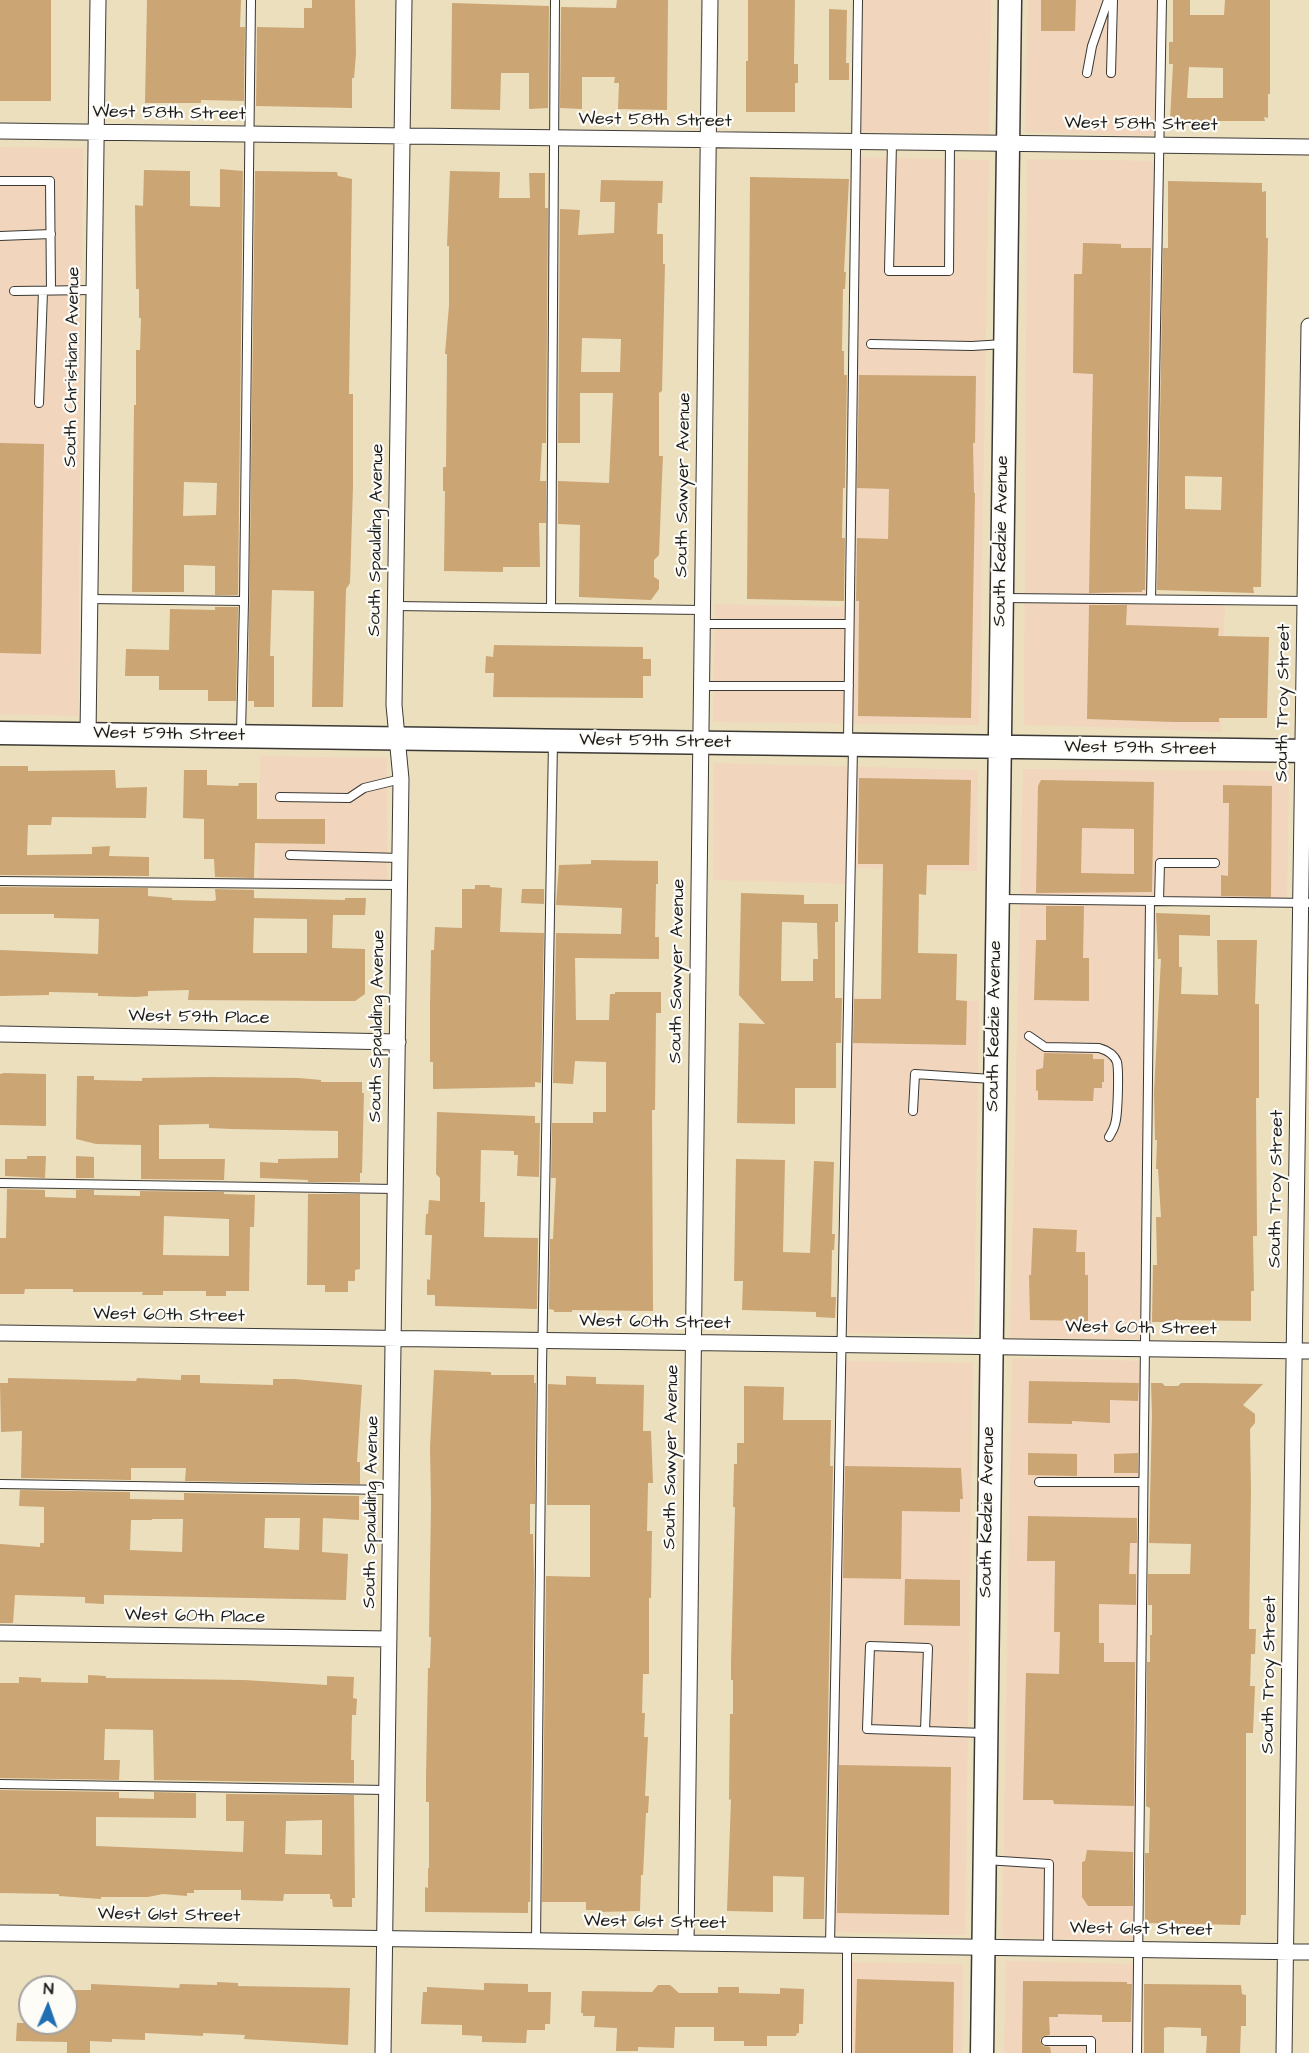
<!DOCTYPE html>
<html>
<head>
<meta charset="utf-8">
<style>
  body { margin:0 }
  #map { position:relative; width:1309px; height:2053px; overflow:hidden; background:#ecdfbe; font-family:"Architects Daughter",sans-serif }
  canvas { display:block }
  .north { position:absolute; left:18px; top:1975px; width:60px; height:60px; box-sizing:border-box; background:#fdfcf7; border:2px solid #a3a29f; border-radius:50%; rotate:2deg; font-size:16px; font-weight:700; line-height:24px; text-align:center; color:#1c1c1c }
  .north::after { content:''; display:block; margin:auto; width:21px; height:27px; background:#1f6fb2; clip-path:polygon(50% 0,100% 100%,50% 72%,0 100%) }
</style>
</head>
<body>
<div id="map">
<canvas width="1309" height="2053"></canvas>
<div class="north">N</div>
</div>
<script>
const ctx = document.querySelector('canvas').getContext('2d');
ctx.lineJoin = 'round';
function paint(path, color) { ctx.fillStyle = color; ctx.fill(path, 'evenodd'); }
function trace(path, color, width, dash) { ctx.strokeStyle = color; ctx.lineWidth = width; ctx.lineCap = dash ? 'butt' : 'round'; ctx.setLineDash(dash || []); ctx.stroke(path); }
function label(font, color, halo, rows, align = 'center') {
  ctx.font = font + ' "Architects Daughter",sans-serif'; ctx.lineWidth = 4.5; ctx.setLineDash([]); ctx.textBaseline = 'middle'; ctx.strokeStyle = halo; ctx.fillStyle = color; for (const [text, x, y, turn = 0] of rows) {
    ctx.save(); ctx.translate(x, y); ctx.rotate((+turn || 0) * Math.PI / 180); ctx.textAlign = isNaN(turn) ? turn : align; if (halo) ctx.strokeText(text, 0, 0); ctx.fillText(text, 0, 0); ctx.restore();
  }
}
const built = new Path2D(`
  M858 0H991L989 134 856 132Z
  M1028 0H1162L1160 136 1025 132Z
  M0 147 83 148 78 716 0 714Z
  M856 157 989 160 979 725 713 722 715 604 849 607Z
  M1027 159 1160 161 1151 599 1225 600 1221 732 1128 728 1024 725Z
  M260 756 387 758V885L258 884Z
  M714 763 978 770 977 871 851 868 850 884 713 880Z
  M1023 769 1289 771 1287 903 1151 901 1145 1339 1010 1338Z
  M848 997 979 1001 974 1335 842 1333Z
  M1012 1358 1145 1361 1138 1940 1002 1938Z
  M841 1361 973 1363 965 1935 830 1932Z
  M1006 1961 1138 1964 1137 2053H1004Z
  M847 1962 963 1964 962 2053H847Z`);
const building = new Path2D(`
  M0 0H51V101H0Z
  M147 0H241L240 27H245L244 101 201 100V103H145Z
  M312 0H355L356 54 354 78H352V108L256 106 257 27 304 28V8H312Z
  M617 0H668L667 110 618 109 619 83H614L615 77H582V109L560 108 561 7 616 8Z
  M748 0H795L794 64H798V83H795V112H746V61H748Z
  M1041 0H1076L1075 31H1041Z
  M1173 0H1190V15H1224L1225 0H1270V94H1268V118L1264 117 1265 121H1170L1173 64H1169V42H1173ZM1189 67 1223 68V98H1187Z
  M452 3 549 6 548 108 529 109V73H501L500 110 451 109Z
  M829 9 847 10 846 63H849V80H829Z
  M220 169 243 171 238 595H215V566L184 565V592H132L134 405H136V350H140L141 318H139V289H136L135 205 143 206 144 170 190 171V206L220 207ZM184 482 217 483 216 515 183 516Z
  M255 171 337 172 338 176 352 179 349 394H353V486L350 583 346 589 343 707H312L314 591 272 590 270 656H274V707H254V701H248Z
  M450 171 500 172 499 198H530L529 173H545V208H548L546 443H542L540 481H546V523H539L540 567H503V572L444 571 445 491H443V467H446L447 354H445L449 305V246H447Z
  M750 177 849 179 844 272H846L845 289H843L842 351H844V375H847L845 488H843L842 538H845L844 601 747 599Z
  M601 180 663 181 662 203H658L657 234H663V264H665L662 391 659 393V456H663L662 478 659 555 654 560V577L659 580V589L651 600 579 597 580 525 558 524V481L609 483 613 393H580V443H558L560 209 580 210 578 235 614 233 615 202H600ZM582 338 621 339 620 372H581Z
  M1168 181 1262 183V192L1266 191V238H1268L1262 534 1261 587H1253L1254 593 1157 590 1163 248H1168ZM1185 476 1222 477 1221 510 1185 509Z
  M1083 243 1121 244V248H1151L1145 590H1142V592L1089 593 1093 374 1073 373 1074 274H1082Z
  M859 375 976 376 975 443H973L974 493H975L971 718 858 716 859 601H856L857 538 888 539 889 489 857 488Z
  M0 443 44 444 41 654 0 653Z
  M1089 605H1127L1126 625 1219 628 1218 636 1269 637 1267 718H1219V722H1173L1087 719Z
  M215 607H238L236 701H208V690H159V676H125L126 649 169 650 170 609 215 610Z
  M494 645 643 647V659H651V676H643V698L493 697 494 673H485L486 656 493 657Z
  M0 766H28V771L115 770 116 788 147 787 146 818 52 817 51 825H28L27 855 92 854V847L110 846 109 856 149 857V876L0 875Z
  M184 770H207V785L238 786 239 783H257V819H325V844L255 843 254 878 215 877 214 859H204V819L183 818Z
  M859 778 971 780 969 865H927L926 895 919 894 918 953 957 954 956 1000 967 1001 966 1045 853 1043 854 999H881L883 864H858Z
  M1041 780 1154 782 1152 892 1036 893 1038 786ZM1082 828 1134 829V874L1081 873Z
  M1223 785 1272 786 1271 897 1221 896V875L1228 876 1229 803H1223Z
  M591 860 658 861V884H656L655 937H659V959L575 958 576 1020H609L610 994H615V992H661V1013H656L655 1110H652L653 1311 572 1310V1312H554V1310L549 1309 550 1239H553L556 1178H551L552 1123H593V1112H606V1062L575 1061 573 1084 553 1083 556 933 621 934 622 908 556 905 559 865 591 864Z
  M475 885H490V887L502 888 500 932 544 933 541 1083 535 1082V1087L433 1089V1062H430V1003L431 950H434L435 927 462 928V889H475Z
  M0 887 148 888V896L172 898V900L213 901 216 900 215 889 254 890V898L345 900V898H366L365 915H333L332 948 365 949V994L355 1001H331L188 1000 189 990 148 991V996L136 997 98 996V993L49 992V995L0 996V950L98 954 99 919 54 918V914H0ZM254 918 307 919V953H253Z
  M522 889H544V904L521 903Z
  M741 893 804 895V904H838V922H835V998H842L841 1043H836V1088H795V1124L737 1123 739 1023 765 1024 739 995ZM782 922 817 923 818 959H813V981H781Z
  M1046 906H1084L1083 958H1089V1001L1034 1000 1036 940H1046Z
  M1156 913 1210 915V936L1179 935V967H1182L1181 994 1218 995 1217 940H1257L1255 1004H1259V1098H1256L1257 1236H1253L1254 1291H1251V1321L1172 1320V1322H1152L1153 1265H1157L1156 1217H1161L1158 1169H1156L1157 1140H1155L1154 1092 1161 959H1158Z
  M1044 1053 1093 1054V1059H1104V1082H1102V1088H1094L1093 1101 1038 1100V1090L1036 1091V1070L1043 1068Z
  M4 1073 46 1074V1126L0 1125V1074Z
  M77 1076H94V1080L142 1081V1078L210 1077 299 1078 321 1080V1082H362V1093H364L362 1173H360V1182H308V1180L260 1178V1162L278 1163V1159L338 1158V1131L231 1129 209 1128V1124L159 1125V1159H225L224 1180 141 1179V1145L96 1144 76 1139Z
  M437 1112 535 1116V1123H540L539 1177 517 1176 518 1155H514V1151L481 1150 480 1202H485L484 1237 538 1238 537 1309 435 1306V1295H427V1279L430 1280 432 1235H425L426 1214H428L429 1200 440 1201V1178L436 1174Z
  M27 1156H46L45 1178 5 1176V1159H27Z
  M76 1156 94 1157V1178H76Z
  M736 1159 785 1160 783 1252 810 1253 814 1161 834 1162 832 1234H835L834 1250H832L831 1297H836L835 1318 816 1317V1312L742 1310 743 1281H734Z
  M7 1189 45 1190V1197L76 1198V1190H94V1195L140 1196V1191L224 1192V1194L255 1195 254 1227H250L249 1291H226V1296H206V1291H163V1295H142L143 1292H73V1289H25L24 1294H0V1238H6ZM164 1216 229 1219V1256L163 1255Z
  M308 1194H360V1269L355 1270V1281H348V1292H325V1285H307Z
  M1033 1228 1077 1230 1076 1252H1085V1275H1088V1321L1030 1320 1029 1275H1031Z
  M434 1370 491 1372V1375H534V1383H536L535 1504H530V1534H533L534 1576 530 1902H528V1913L425 1912V1887L428 1888V1868H429V1802H426V1777L428 1668H430L431 1637H429L431 1503 430 1447Z
  M181 1375H200V1383L273 1385V1379H295L362 1385 357 1462H360V1484L185 1481 186 1468H131V1480L21 1478 22 1431 1 1432 0 1383H8V1378L136 1381 137 1378 181 1380Z
  M566 1376 596 1377V1384L644 1385 643 1431H651L653 1483H648L647 1531H652L651 1598H649V1674H643L642 1713H645L644 1737H648L645 1796H649L648 1813H646L643 1875H641L640 1911 598 1912V1910H586V1902H542L546 1576 590 1577V1505H547L548 1384 566 1385Z
  M1029 1381 1139 1383 1138 1401 1110 1400V1423L1072 1421V1424L1028 1423Z
  M1151 1383H1162L1165 1386H1178L1181 1383H1197L1263 1384 1243 1405 1255 1414V1423L1250 1429 1251 1491 1249 1629H1256L1255 1654H1251L1250 1686H1255L1253 1733H1246V1915H1241L1240 1925 1145 1923V1853H1149V1845L1150 1808 1146 1806 1147 1662H1150V1635H1152V1605H1148V1574H1190L1191 1544 1149 1543 1152 1415Z
  M744 1386 784 1387 783 1420H831L830 1466H833L824 1919H803L804 1877 773 1876V1912L727 1911 731 1799 729 1800 730 1714H733V1680H731V1663L735 1507H733L734 1464H737V1443H744Z
  M1028 1453 1077 1454V1476L1028 1475Z
  M1138 1453V1473H1114V1454Z
  M845 1466 961 1468 963 1499H960V1512L902 1511 901 1579 843 1578Z
  M20 1490 130 1492V1499L184 1500V1493L359 1496V1520L323 1518 322 1552 348 1554 346 1600 104 1595V1604L85 1603V1597L15 1595 13 1623H0V1544L40 1547V1543H44V1507L19 1506ZM265 1518H300L299 1550 264 1548ZM152 1519H183L182 1552 130 1550 131 1520H152Z
  M1028 1516 1137 1518V1543H1130L1129 1574H1136V1605L1099 1604V1643H1104V1662H1135L1134 1806 1054 1804 1053 1800H1023L1026 1673 1059 1674 1060 1632H1054L1055 1561H1027Z
  M905 1579 960 1580V1626L904 1625Z
  M88 1675 106 1676V1678L244 1680 327 1685V1676L354 1677 353 1698 357 1699 356 1715H352L351 1760H354V1783L154 1780 153 1730 105 1729 104 1760H120L119 1780 0 1778V1683H19V1677L41 1678V1682L88 1683Z
  M839 1765 951 1767 949 1915 837 1913Z
  M0 1790 119 1792V1798L154 1799V1792L196 1793V1818L96 1817V1846L243 1852 244 1821H226V1794L354 1795 355 1898H352V1907H333L332 1899H330V1894H284L283 1901 241 1900V1890H194V1893H187V1896L163 1894 148 1897H101V1899L59 1896V1894L0 1893ZM322 1820V1855L285 1854 286 1821Z
  M1087 1850 1133 1852V1906H1088L1082 1897V1862L1085 1861Z
  M857 1979 954 1982 953 2053H855Z
  M1023 1981 1127 1982V1984H1132L1131 2022H1102V2015L1058 2014V2017H1049L1050 2035 1044 2036 1040 2040 1043 2046 1050 2047 1051 2053H1022Z
  M217 1982 238 1983V1986L350 1988 348 2045 244 2039 245 2035 203 2033V2036L145 2033V2040L112 2039V2042L90 2041V2053H67V2042L16 2041 17 2023H67V1990H91V1984L179 1988 180 1984 217 1985Z
  M484 1983 528 1984V1992H551L550 2024H545V2030H527L526 2043 482 2042V2036L462 2035V2025L421 2024 423 1992H427V1987L484 1990Z
  M1144 1984 1241 1985 1242 1994 1246 1995V2026H1241L1240 2053H1206L1207 2036H1201V2028L1168 2027 1164 2028V2053H1144Z
  M658 1985H670L679 1993H718V1987H739V1993L780 1994V1988L804 1989 803 2024H799V2033H797L796 2036H767V2046H744V2041H714V2027H675L674 2048 638 2047V2051H616L617 2028 594 2027 595 2016H583V2013H581L582 1991 652 1992Z`);
const lane = new Path2D(`
  M1087 73 1092 46 1108 0
  M1111 73 1113 0
  M892 143 889 271H949L950 143
  M0 181H50L51 290
  M0 236 51 234
  M14 291 94 290
  M871 344 972 346 1004 344
  M39 403 43 291
  M1005 598 1308 601
  M90 599 244 601
  M1151 599 1162 0
  M395 606 702 610
  M551 608 555 0
  M702 624H849
  M701 686H849
  M241 733 244 601 251 0
  M848 742 858 0
  M280 797 349 798 364 788 401 779
  M290 855 400 858
  M0 881 400 885
  M1001 899 1309 903
  M1159 901 1160 863H1215
  M1029 1036 1045 1047 1099 1048C1106 1050 1114 1054 1117 1062 1119 1071 1118 1115 1115 1124 1114 1129 1111 1133 1109 1137
  M913 1111 915 1074 992 1079
  M0 1183 396 1189
  M1039 1482H1143
  M0 1484 391 1490
  M925 1731 928 1648 870 1646 867 1729 984 1733
  M0 1784 387 1790
  M985 1860 1049 1864 1048 1948
  M536 1941 542 1367 553 742
  M830 1945 853 747
  M1046 2041H1091V2053
  M847 2053V1945
  M1137 2053 1150 901`);
const street = new Path2D(`
  M0 131 1309 147
  M88 734 98 0
  M0 1034 398 1042
  M0 1333 1309 1351
  M0 1633 389 1639
  M0 1933 1309 1952
  M686 1943 710 0
  M383 2053 401 779 394 705 404 0
  M1284 2053 1309 326`);
const secondary = new Path2D(`
  M0 733 1309 751
  M982 2053 1010 0`);
const streetNames = [
  ["West 58th Street",169,114,1],
  ["West 58th Street",655,121,1],
  ["West 58th Street",1141,125,1],
  ["South Christiana Avenue",73,367,-89],
  ["South Sawyer Avenue",684,485,-89],
  ["South Spaulding Avenue",377,540,-89],
  ["South Kedzie Avenue",1002,541,-89],
  ["South Troy Street",1284,703,-89],
  ["West 59th Street",169,735,1],
  ["West 59th Street",655,742,1],
  ["West 59th Street",1140,749,1],
  ["South Sawyer Avenue",678,971,-89],
  ["West 59th Place",199,1018,1],
  ["South Spaulding Avenue",378,1026,-89],
  ["South Kedzie Avenue",995,1026,-89],
  ["South Troy Street",1277,1189,-89],
  ["West 60th Street",169,1316,1],
  ["West 60th Street",655,1323,1],
  ["West 60th Street",1141,1329,1],
  ["South Sawyer Avenue",672,1457,-89],
  ["South Spaulding Avenue",372,1512,-89],
  ["South Kedzie Avenue",988,1512,-89],
  ["West 60th Place",195,1617,1],
  ["South Troy Street",1270,1675,-89],
  ["West 61st Street",169,1916,1],
  ["West 61st Street",655,1923,1],
  ["West 61st Street",1141,1930,1]
];
paint(built, '#f1d5bd');
paint(building, '#cba574');
trace(lane, '#3b3934', 10);
trace(street, '#3b3934', 17);
trace(secondary, '#3b3934', 25);
trace(lane, '#fff', 8);
trace(street, '#fff', 15);
trace(secondary, '#fff', 22);
label('18px', '#1c1c1c', '#fdfcf7', streetNames);
</script>
</body>
</html>
